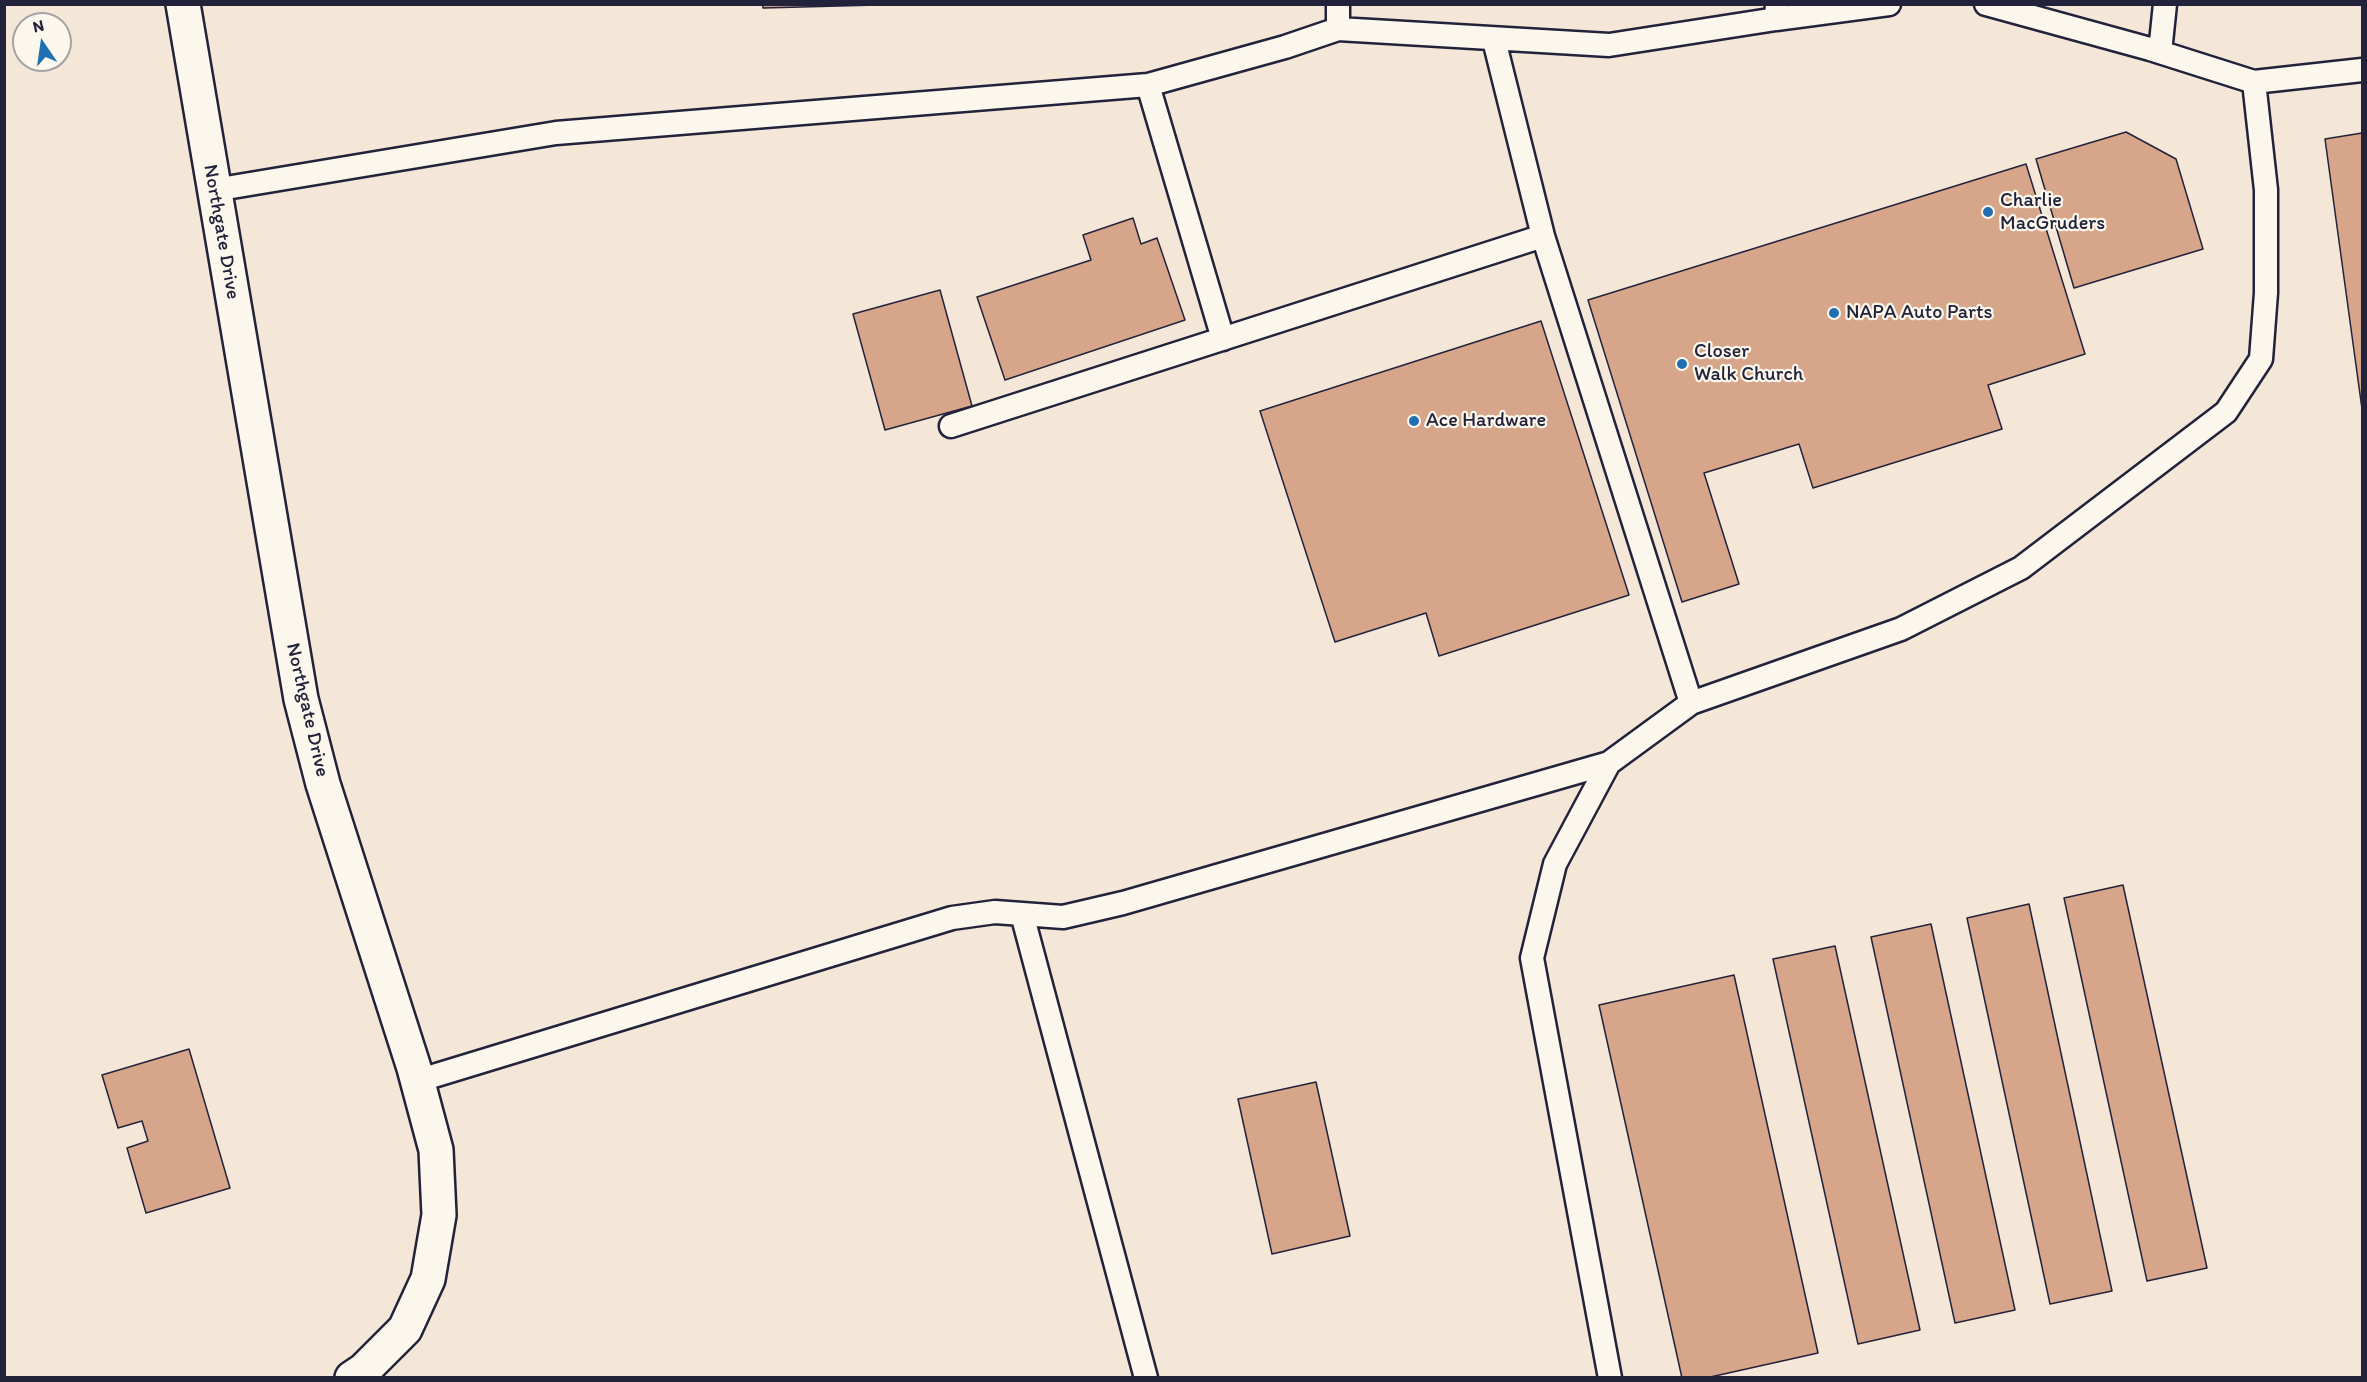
<!DOCTYPE html>
<html>
<head>
<meta charset="utf-8">
<style>
  body { margin:0 }
  #map { position:relative; width:2367px; height:1382px; overflow:hidden; background:#f4e7d8; font-family:Itim,sans-serif }
  canvas { display:block }
  .frame { position:absolute; inset:0; border:6px solid #22223b; pointer-events:none }
  .north { position:absolute; left:12px; top:12px; width:60px; height:60px; box-sizing:border-box; background:#fbf7ec; border:2px solid #a4a2a5; border-radius:50%; rotate:347deg; font-size:16px; font-weight:700; line-height:24px; text-align:center; color:#22223b }
  .north::after { content:''; display:block; margin:auto; width:21px; height:27px; background:#1f6fb2; clip-path:polygon(50% 0,100% 100%,50% 72%,0 100%) }
</style>
</head>
<body>
<div id="map">
<canvas width="2367" height="1382"></canvas>
<div class="frame"></div>
<div class="north">N</div>
</div>
<script>
const ctx = document.querySelector('canvas').getContext('2d');
ctx.lineJoin = 'round';
function paint(path, color) { ctx.fillStyle = color; ctx.fill(path, 'evenodd'); }
function trace(path, color, width, dash) { ctx.strokeStyle = color; ctx.lineWidth = width; ctx.lineCap = dash ? 'butt' : 'round'; ctx.setLineDash(dash || []); ctx.stroke(path); }
function label(font, color, halo, rows, align = 'center') {
  ctx.font = font + ' Itim,sans-serif'; ctx.lineWidth = 4.5; ctx.setLineDash([]); ctx.textBaseline = 'middle'; ctx.strokeStyle = halo; ctx.fillStyle = color; for (const [text, x, y, turn = 0] of rows) {
    ctx.save(); ctx.translate(x, y); ctx.rotate((+turn || 0) * Math.PI / 180); ctx.textAlign = isNaN(turn) ? turn : align; if (halo) ctx.strokeText(text, 0, 0); ctx.fillText(text, 0, 0); ctx.restore();
  }
}
const building = new Path2D(`
  M763 4H916L763 8Z
  M2126 132 2176 159 2203 249 2074 288 2036 159Z
  M2362 133V409L2325 139Z
  M2026 164 2085 354 1988 385 2002 429 1813 488 1799 444 1704 473 1739 584 1682 602 1588 300Z
  M1133 218 1141 244 1157 238 1185 320 1005 380 977 297 1091 260 1083 235Z
  M940 290 972 406 885 430 853 314Z
  M1541 321 1629 595 1439 656 1426 613 1335 642 1260 411Z
  M2123 885 2207 1268 2147 1281 2064 898Z
  M2029 904 2112 1291 2050 1304 1967 918Z
  M1931 924 2015 1310 1955 1323 1871 937Z
  M1835 946 1920 1330 1858 1344 1773 959Z
  M1734 975 1818 1353 1706 1378H1682L1599 1005Z
  M189 1049 230 1188 146 1213 127 1148 148 1141 142 1121 118 1128 102 1075Z
  M1316 1082 1350 1236 1272 1254 1238 1099Z`);
const service = new Path2D(`
  M1338 4V29
  M1986 4 2150 49 2254 82 2362 70
  M1776 19 1889 4
  M2160 52 2165 4
  M1148 85 1223 339
  M214 190 556 133 1148 85 1285 47 1338 29 1609 45 1776 19 1777 4
  M1543 236 1691 703
  M951 426 1543 236 1494 40
  M1609 763 1555 864 1532 958 1610 1378
  M1022 914 1146 1378
  M417 1081 952 918 995 912 1063 917 1123 903 1609 763 1691 703 1901 629 2021 568 2226 412 2261 359 2266 293V190L2254 82`);
const minor = new Path2D(`
  M183 4 301 699 323 784 414 1068 436 1150 439 1215 428 1279 405 1329 364 1370 352 1378`);
const markers = [
  [1988,212,6,"#1f6fb2"],
  [1834,313,6,"#1f6fb2"],
  [1682,364,6,"#1f6fb2"],
  [1414,421,6,"#1f6fb2"]
];
const poiNames = [
  ["Charlie",2000,201],
  ["MacGruders",2000,224],
  ["NAPA Auto Parts",1846,313],
  ["Closer",1694,352],
  ["Walk Church",1694,375],
  ["Ace Hardware",1426,421]
];
const streetNames = [
  ["Northgate Drive",221,232,80],
  ["Northgate Drive",307,710,77]
];
paint(building, '#d7a589');
trace(building, '#22223b', 1.5);
trace(service, '#22223b', 27);
trace(minor, '#22223b', 38);
trace(service, '#fbf7ec', 22);
trace(minor, '#fbf7ec', 33);
for (const [x, y, r, color] of markers) { const dot = new Path2D(); dot.arc(x, y, r, 0, 2 * Math.PI); ctx.fillStyle = color; ctx.fill(dot); trace(dot, '#fbf7ec', 2); }
label('20px', '#22223b', '#fbf7ec', poiNames, 'left');
label('20px', '#22223b', '#fbf7ec', streetNames);
</script>
</body>
</html>
